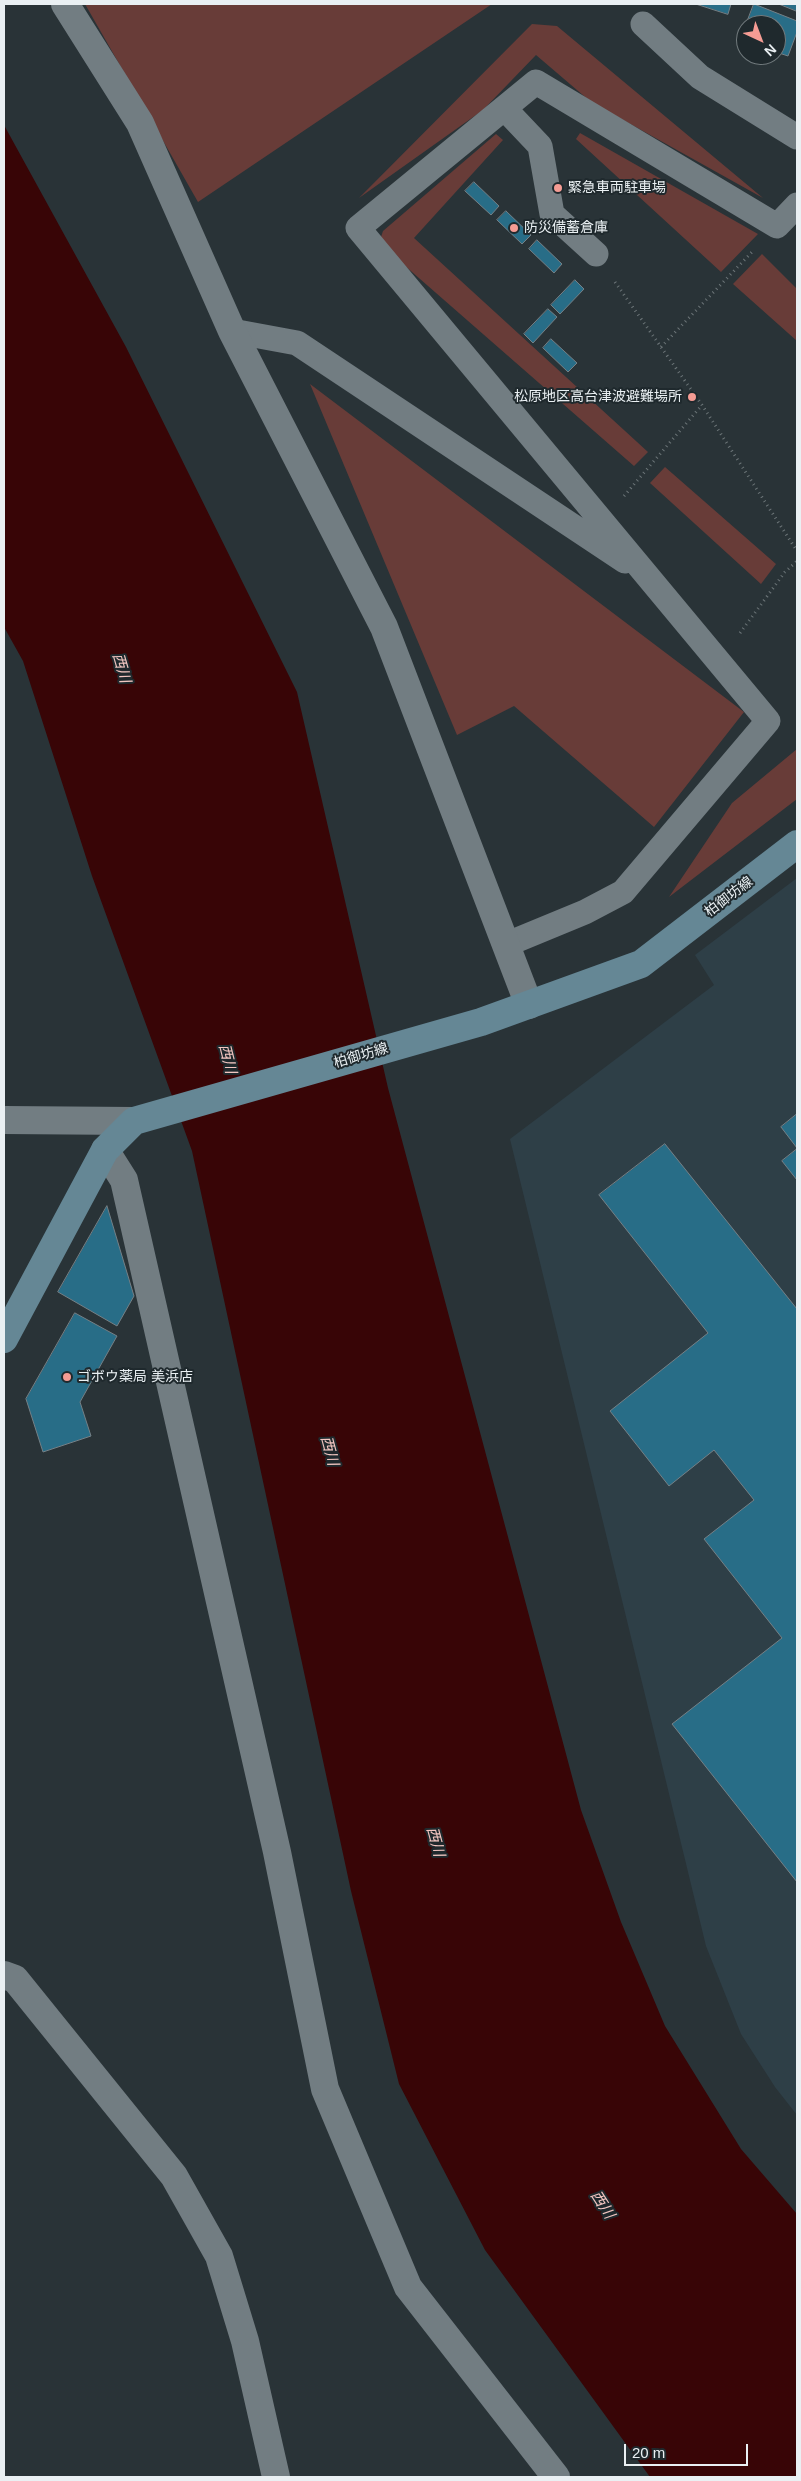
<!DOCTYPE html>
<html>
<head>
<meta charset="utf-8">
<style>
  body { margin:0 }
  #map { position:relative; width:801px; height:2481px; overflow:hidden; background:#293337; font-family:Arial,sans-serif }
  canvas { display:block }
  .frame { position:absolute; inset:0; border:5px solid #eaf0f3; pointer-events:none }
  .north { position:absolute; left:736px; top:15px; width:50px; height:50px; box-sizing:border-box; background:#1f292d; border:1px solid #70797c; border-radius:50%; rotate:137deg; font-size:14px; font-weight:700; line-height:20px; text-align:center; color:#eaf0f3 }
  .north::after { content:''; display:block; margin:auto; width:18px; height:22px; background:#f59c94; clip-path:polygon(50% 0,100% 100%,50% 72%,0 100%) }
  .scale { position:absolute; left:624px; top:2444px; width:124px; height:22px; box-sizing:border-box; border:2px solid #eaf0f3; border-top:0; padding-left:6px; font-size:15px; line-height:18px; white-space:nowrap; color:#eaf0f3; -webkit-text-stroke:4px #1f292d; paint-order:stroke }
</style>
</head>
<body>
<div id="map">
<canvas width="801" height="2481"></canvas>
<div class="frame"></div>
<div class="north">N</div>
<div class="scale">20 m</div>
</div>
<script>
const ctx = document.querySelector('canvas').getContext('2d');
ctx.lineJoin = 'round';
function paint(path, color) { ctx.fillStyle = color; ctx.fill(path, 'evenodd'); }
function trace(path, color, width, dash) { ctx.strokeStyle = color; ctx.lineWidth = width; ctx.lineCap = dash ? 'butt' : 'round'; ctx.setLineDash(dash || []); ctx.stroke(path); }
function label(font, color, halo, rows, align = 'center') {
  ctx.font = font + ' Arial,"Noto Sans JP",sans-serif'; ctx.lineWidth = 4; ctx.setLineDash([]); ctx.textBaseline = 'middle'; ctx.strokeStyle = halo; ctx.fillStyle = color; for (const [text, x, y, turn = 0] of rows) {
    ctx.save(); ctx.translate(x, y); ctx.rotate((+turn || 0) * Math.PI / 180); ctx.textAlign = isNaN(turn) ? turn : align; if (halo) ctx.strokeText(text, 0, 0); ctx.fillText(text, 0, 0); ctx.restore();
  }
}
const built = new Path2D(`
  M797 878V2115L775 2087 741 2034 706 1946 510 1139 714 985 695 955Z`);
const green = new Path2D(`
  M85 4H492L198 202Z
  M532 24 557 26 763 198 591 102 536 55 483 110 359 198Z
  M580 133 758 234 721 272 576 139Z
  M496 134 503 140 414 238 648 452 634 466 396 258 380 240 383 231Z
  M762 254 797 289V341L733 284Z
  M310 384 744 712 654 827 514 706 457 735Z
  M665 467 776 564 761 584 650 483Z
  M797 749V799L669 897 732 803Z`);
const water = new Path2D(`
  M4 125 126 347 297 692 388 1088 581 1810 621 1922 665 2026 741 2149 797 2214V2477H650L485 2250 399 2084 351 1891 192 1151 92 876 23 661 4 627Z`);
const building = new Path2D(`
  M696 4H731L728 14Z
  M754 4 797 21V32L788 56 776 52V25H746Z
  M779 4H797V11Z
  M746 25V40L741 38Z
  M474 182 499 206 491 215 465 191Z
  M506 211 531 235 522 244 497 220Z
  M537 240 562 264 554 273 529 249Z
  M575 280 584 289 560 314 551 305Z
  M548 309 557 317 533 343 524 334Z
  M551 339 577 363 568 372 543 348Z
  M797 1114V1148L781 1127Z
  M665 1144 797 1309V1882L672 1724 782 1638 704 1539 754 1500 714 1450 669 1486 610 1411 708 1333 599 1195Z
  M797 1149V1180L782 1161Z
  M107 1206 134 1296 117 1326 58 1292Z
  M75 1313 117 1336 80 1402 91 1436 43 1452 26 1399Z`);
const path = new Path2D(`
  M615 282 702 405 797 551
  M661 347 752 252
  M624 496 702 405
  M740 633 785 572 797 561`);
const service = new Path2D(`
  M643 24 700 77 797 137
  M504 108 540 146 552 214 596 254
  M232 331 297 343 625 561
  M505 945 585 912 623 892 768 721 358 228 536 82 777 226 797 205`);
const minor = new Path2D(`
  M65 4 140 123 232 331 384 627 529 1005
  M4 1120 134 1121
  M105 1150 124 1180 277 1852 325 2089 408 2287 556 2477
  M4 1975 15 1979 174 2176 219 2256 245 2341 276 2477`);
const secondary = new Path2D(`
  M4 1339 105 1150 134 1121 481 1022 641 964 797 844`);
const markers = [
  [558,188,5,"#f59c94"],
  [514,228,5,"#f59c94"],
  [692,397,5,"#f59c94"],
  [67,1377,5,"#f59c94"]
];
const poiNames = [
  ["緊急車両駐車場",568,188],
  ["防災備蓄倉庫",524,228],
  ["松原地区高台津波避難場所",682,397,"right"],
  ["ゴボウ薬局 美浜店",77,1377]
];
const streetNames = [
  ["柏御坊線",729,897,-37],
  ["柏御坊線",361,1056,-16]
];
const waterNames = [
  ["西川",121,668,74],
  ["西川",227,1059,76],
  ["西川",329,1451,75],
  ["西川",435,1842,75],
  ["西川",602,2205,57]
];
paint(built, '#2e3f47');
paint(green, '#683c38');
paint(water, '#380506');
paint(building, '#286d87');
trace(building, '#758086', 1);
trace(path, '#6d7679', 3, [1, 4]);
trace(service, '#727d82', 25);
trace(minor, '#727d82', 28);
trace(secondary, '#658795', 28);
for (const [x, y, r, color] of markers) { const dot = new Path2D(); dot.arc(x, y, r, 0, 2 * Math.PI); ctx.fillStyle = color; ctx.fill(dot); trace(dot, '#1f292d', 2); }
label('14px', '#eaf0f3', '#1f292d', poiNames, 'left');
label('14px', '#eaf0f3', '#1f292d', streetNames);
label('italic 15px', '#f3c6c1', '#1f292d', waterNames);
</script>
</body>
</html>
